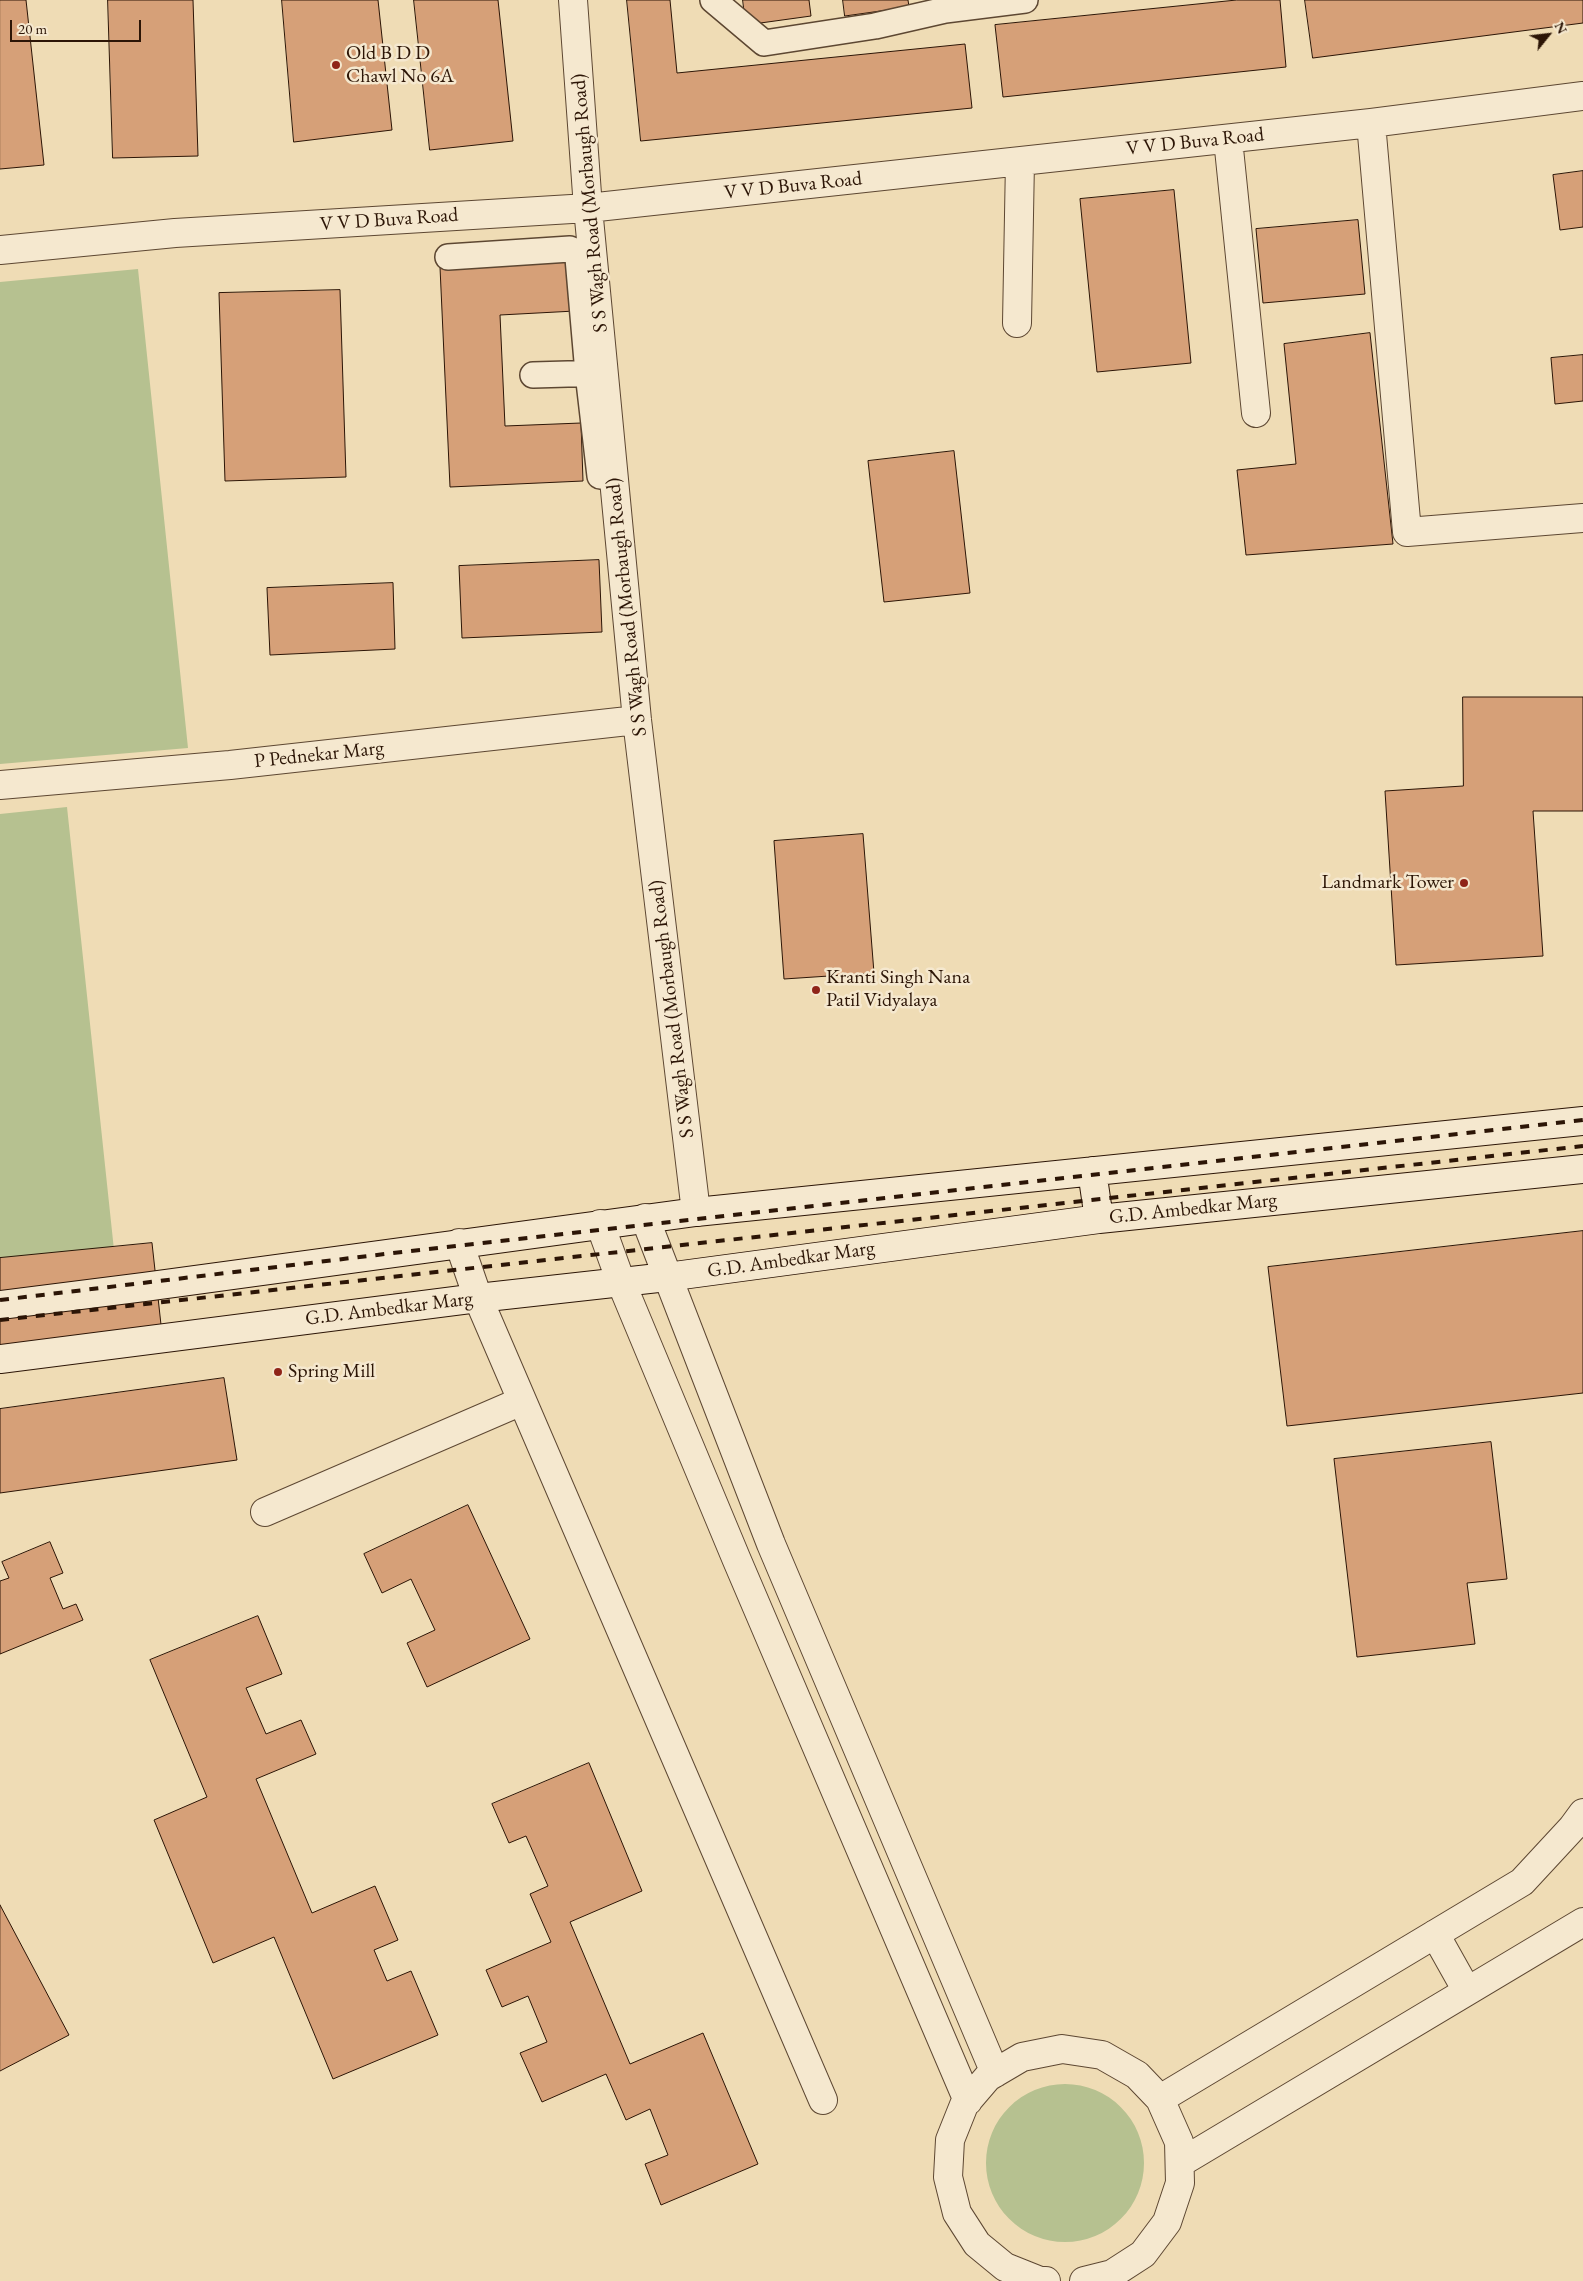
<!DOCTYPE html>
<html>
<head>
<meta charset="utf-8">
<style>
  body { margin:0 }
  #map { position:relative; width:1583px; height:2281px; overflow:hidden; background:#efdcb5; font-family:"EB Garamond",serif }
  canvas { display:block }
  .north { position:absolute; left:1523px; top:10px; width:50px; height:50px; -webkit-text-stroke:4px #f5e8cf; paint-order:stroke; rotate:61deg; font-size:14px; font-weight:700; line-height:20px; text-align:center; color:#2c1506 }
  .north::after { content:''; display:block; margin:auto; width:18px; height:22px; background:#2c1506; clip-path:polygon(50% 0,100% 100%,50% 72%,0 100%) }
  .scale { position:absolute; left:10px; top:20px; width:131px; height:22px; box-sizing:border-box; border:2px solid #2c1506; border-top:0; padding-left:6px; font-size:15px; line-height:18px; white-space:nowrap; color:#2c1506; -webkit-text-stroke:4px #f5e8cf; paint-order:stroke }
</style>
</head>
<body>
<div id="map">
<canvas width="1583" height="2281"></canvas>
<div class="north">N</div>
<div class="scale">20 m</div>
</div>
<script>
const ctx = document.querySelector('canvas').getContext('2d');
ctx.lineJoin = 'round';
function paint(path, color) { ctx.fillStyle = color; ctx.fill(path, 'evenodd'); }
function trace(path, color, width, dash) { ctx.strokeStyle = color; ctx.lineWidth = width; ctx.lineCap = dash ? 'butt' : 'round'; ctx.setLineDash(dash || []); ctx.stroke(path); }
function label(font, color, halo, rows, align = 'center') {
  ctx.font = font + ' "EB Garamond",serif'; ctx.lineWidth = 5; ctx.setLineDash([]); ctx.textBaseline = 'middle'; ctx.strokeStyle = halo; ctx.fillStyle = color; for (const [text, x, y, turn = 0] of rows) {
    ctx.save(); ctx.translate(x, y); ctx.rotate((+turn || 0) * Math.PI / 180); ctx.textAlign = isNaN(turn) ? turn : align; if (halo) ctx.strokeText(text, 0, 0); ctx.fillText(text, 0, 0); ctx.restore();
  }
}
const green = new Path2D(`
  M138 269 188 748 0 764V282Z
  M67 807 114 1250 0 1262V814Z
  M986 2163a79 79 0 1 1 158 0a79 79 0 1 1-158 0Z`);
const building = new Path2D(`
  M0 0H26L44 165 0 169Z
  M108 0H193L198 156 113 158Z
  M282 0H378L392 130 294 142Z
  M414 0H498L513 141 430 150Z
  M627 0H670L677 73 965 44 972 108 641 141Z
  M743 0H809L811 16 746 25Z
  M843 0H908L909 7 845 16Z
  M1237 0H1280L1286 67 1003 97 995 25Z
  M1305 0H1583V23L1313 58Z
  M1583 171V227L1560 230 1553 175Z
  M1174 190 1191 363 1097 372 1080 199Z
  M1358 220 1365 294 1263 303 1256 229Z
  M573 262 575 311 500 315 505 426 581 423 583 481 450 487 440 267Z
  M340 290 346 477 225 481 219 293Z
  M1370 333 1393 544 1246 555 1237 470 1296 464 1284 344Z
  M1583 355V401L1555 404 1551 358Z
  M954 451 970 593 884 602 868 461Z
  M599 560 602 632 462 638 459 566Z
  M393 583 395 649 270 655 267 588Z
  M1463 697H1583V811H1533L1543 956 1396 965 1385 791 1463 786Z
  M863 834 874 973 784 979 774 841Z
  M1583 1231V1393L1287 1426 1268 1267Z
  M152 1243 164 1352 0 1369V1258Z
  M224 1378 237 1460 0 1493V1409Z
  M1491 1442 1507 1579 1467 1583 1475 1644 1357 1657 1334 1459Z
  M468 1505 530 1639 427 1687 407 1643 435 1630 411 1579 382 1593 364 1554Z
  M50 1542 63 1573 50 1578 63 1609 76 1604 83 1620 0 1654V1581L9 1578 2 1562Z
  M258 1616 282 1674 246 1688 266 1734 301 1720 316 1754 256 1779 312 1913 375 1886 398 1940 374 1950 387 1981 411 1971 438 2035 333 2079 274 1937 213 1963 154 1820 207 1797 150 1660Z
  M589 1763 642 1891 570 1922 630 2064 703 2033 758 2164 661 2205 645 2164 668 2155 650 2109 626 2120 606 2074 542 2102 520 2053 547 2042 528 1996 502 2007 486 1970 551 1942 530 1894 548 1886 526 1836 509 1843 492 1804Z
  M0 1905 69 2035 0 2071Z`);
const service = new Path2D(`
  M713 0 764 43 875 26 945 10 1025 0
  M448 257 570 249 575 251 578 258 588 373 600 476
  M533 375 603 373`);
const minor = new Path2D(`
  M573 0 588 208 637 720 696 1212
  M1371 123 1407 532 1583 518
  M1228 139 1256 413
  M0 250 175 233 588 208 1371 123 1583 96
  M1017 323 1020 161
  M0 785 230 765 637 720
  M645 1218 771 1544 995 2073
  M600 1224 621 1282 736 1558 968 2101
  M459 1243 478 1298 823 2100
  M265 1512 522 1401
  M1435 1934 1467 1991
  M1160 2099 1522 1882 1572 1828 1583 1813
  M1180 2163 1583 1922
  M1046 2281H1040L1005 2267 977 2244 957 2213 948 2177 950 2140 964 2105 988 2077 1022 2057 1062 2049 1102 2055 1137 2075 1160 2099 1179 2142 1180 2183 1167 2222 1143 2254 1112 2274 1084 2281`);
const secondary = new Path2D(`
  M1092 1171 1099 1219
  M0 1305 144 1287 696 1212 1583 1121
  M0 1359 478 1298 667 1277 1099 1219 1583 1169`);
const rail = new Path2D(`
  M0 1300 385 1254 1583 1120
  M0 1320 1583 1146`);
const markers = [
  [336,65,5,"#8f2418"],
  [1464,883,5,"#8f2418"],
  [816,990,5,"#8f2418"],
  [278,1372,5,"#8f2418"]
];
const poiNames = [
  ["Old B D D",346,54],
  ["Chawl No 6A",346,77],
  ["Landmark Tower",1454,883,"right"],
  ["Kranti Singh Nana",826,978],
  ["Patil Vidyalaya",826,1001],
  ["Spring Mill",288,1372]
];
const streetNames = [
  ["V V D Buva Road",1195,142,-6],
  ["V V D Buva Road",793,186,-6],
  ["S S Wagh Road (Morbaugh Road)",590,203,-95],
  ["V V D Buva Road",389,220,-4],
  ["S S Wagh Road (Morbaugh Road)",627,607,-96],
  ["P Pednekar Marg",319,755,-6],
  ["S S Wagh Road (Morbaugh Road)",672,1009,-97],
  ["G.D. Ambedkar Marg",1193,1209,-6],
  ["G.D. Ambedkar Marg",791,1260,-8],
  ["G.D. Ambedkar Marg",389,1309,-7]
];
paint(green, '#b6c190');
paint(building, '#d6a078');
trace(building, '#2c1506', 1);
trace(service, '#5d4732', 28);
trace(minor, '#5d4732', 30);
trace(secondary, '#2c1506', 30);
trace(service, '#f5e8cf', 25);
trace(minor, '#f5e8cf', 28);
trace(secondary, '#f5e8cf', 28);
trace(rail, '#2c1506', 4, [9, 9]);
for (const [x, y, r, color] of markers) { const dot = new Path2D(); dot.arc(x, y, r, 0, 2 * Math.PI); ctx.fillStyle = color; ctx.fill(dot); trace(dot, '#f5e8cf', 2); }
label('20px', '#2c1506', '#f5e8cf', poiNames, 'left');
label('20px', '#2c1506', '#f5e8cf', streetNames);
</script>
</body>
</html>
